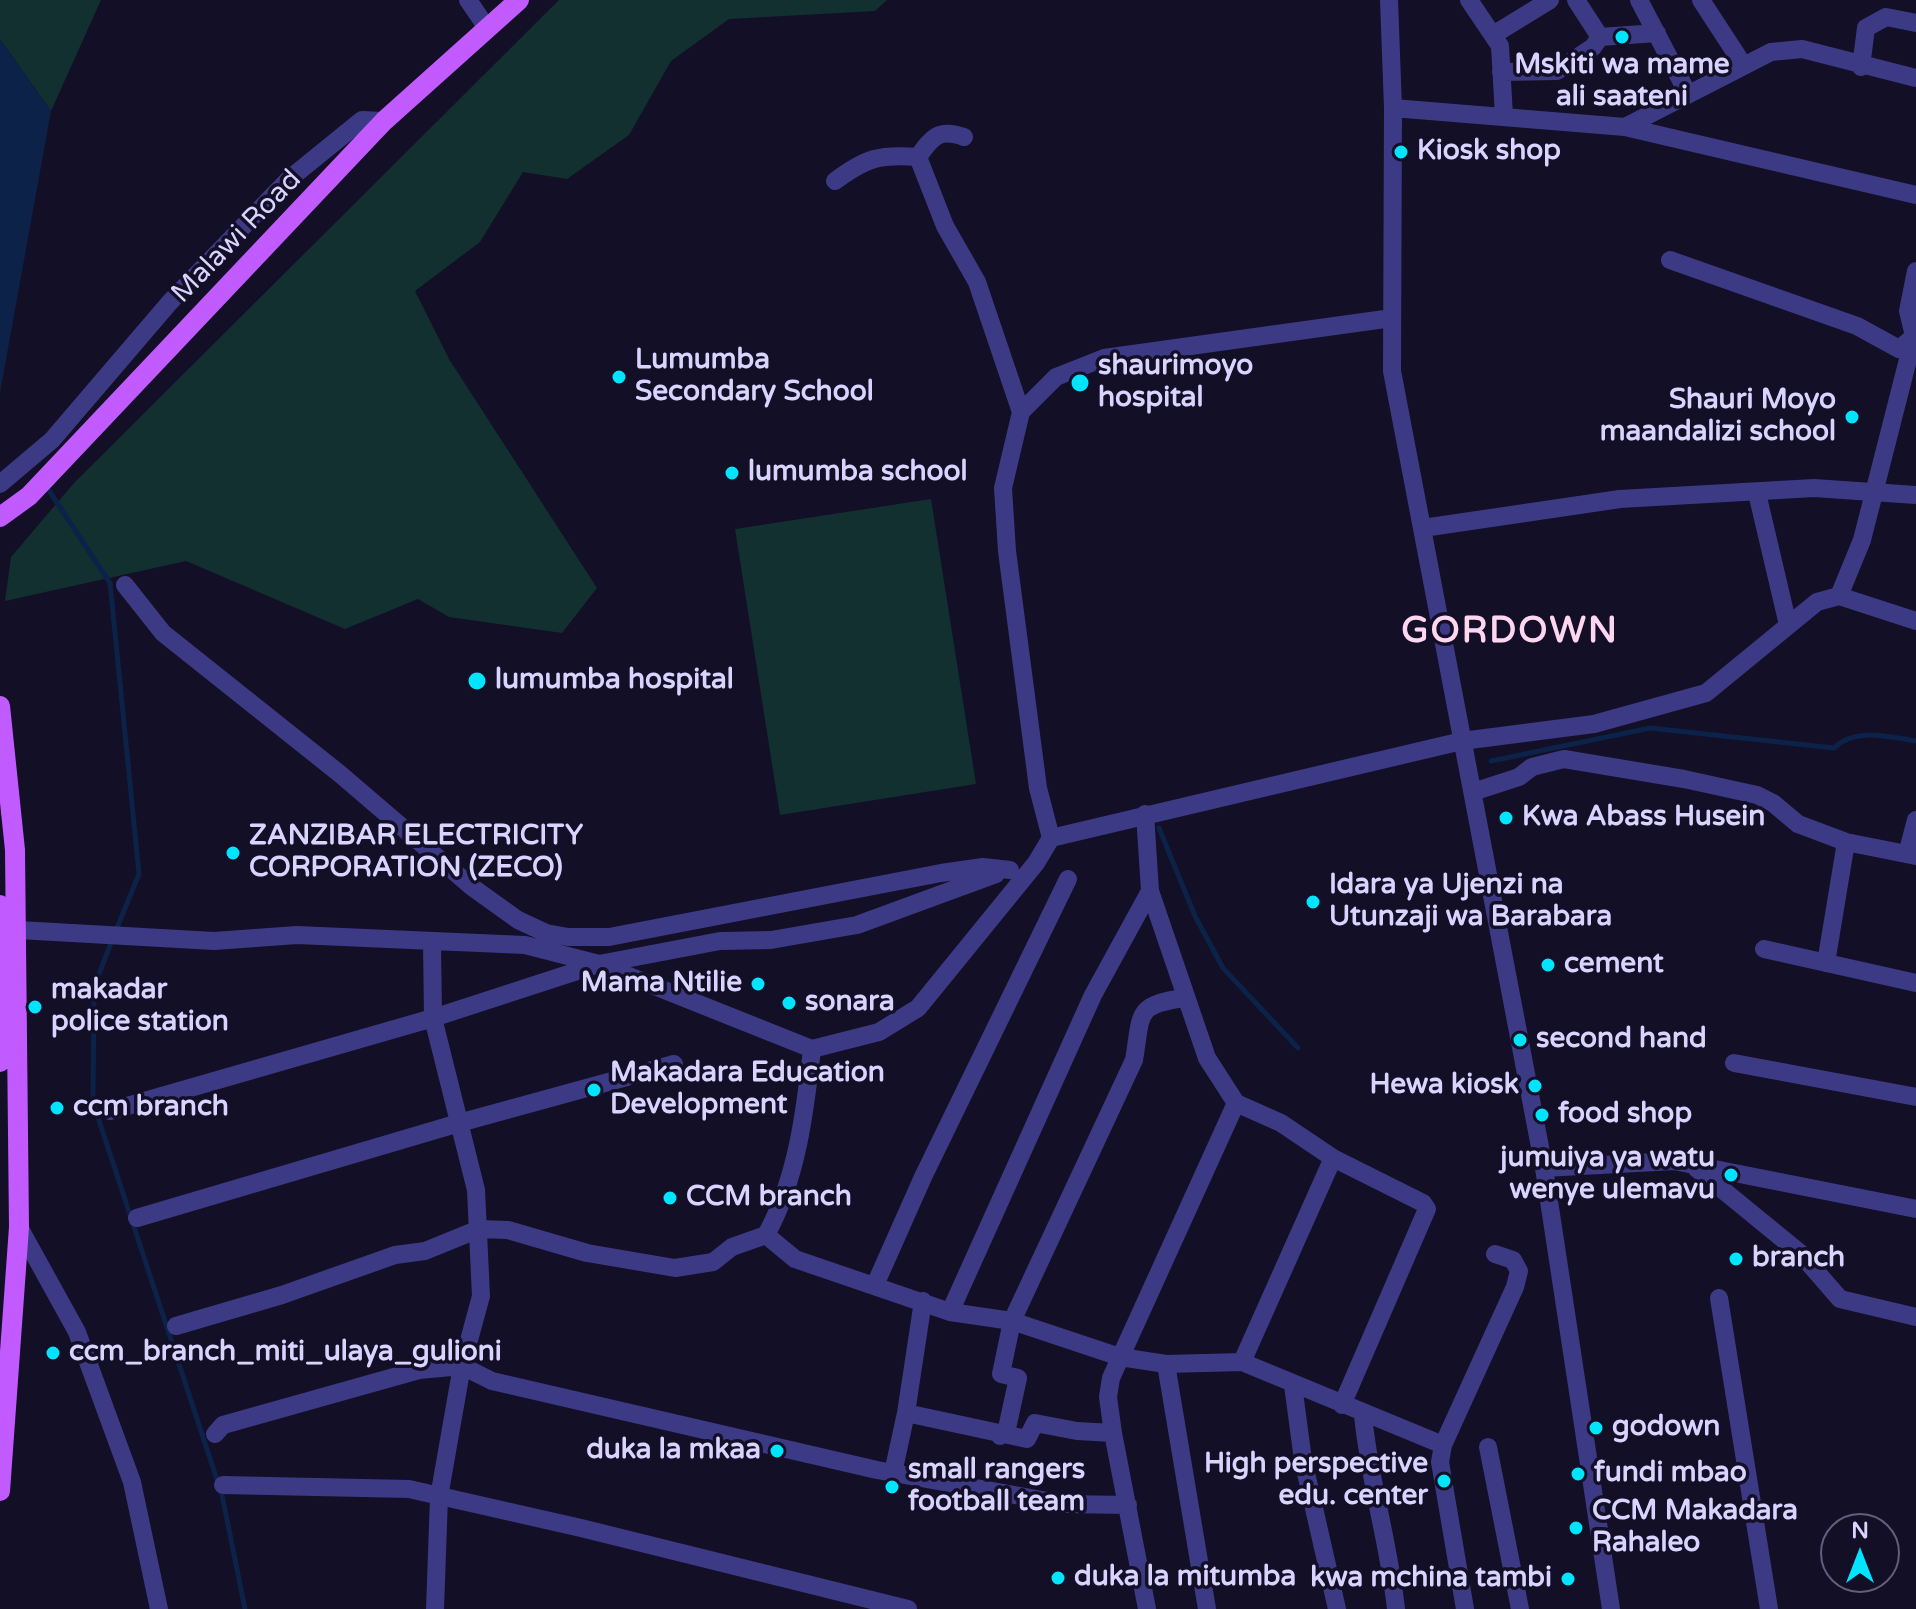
<!DOCTYPE html>
<html>
<head>
<meta charset="utf-8">
<style>
  body { margin:0 }
  #map { position:relative; width:1916px; height:1609px; overflow:hidden; background:#130f26; font-family:"Varela Round",sans-serif }
  canvas { display:block }
  .north { position:absolute; left:1820px; top:1513px; width:80px; height:80px; box-sizing:border-box; background:#130f26; border:2px solid #625e7d; border-radius:50%; rotate:0deg; font-size:22px; font-weight:700; line-height:32px; text-align:center; color:#d9d4ff }
  .north::after { content:''; display:block; margin:auto; width:28px; height:36px; background:#00e5ff; clip-path:polygon(50% 0,100% 100%,50% 72%,0 100%) }
</style>
</head>
<body>
<div id="map">
<canvas width="1916" height="1609"></canvas>
<div class="north">N</div>
</div>
<script>
const ctx = document.querySelector('canvas').getContext('2d');
ctx.lineJoin = 'round';
function paint(path, color) { ctx.fillStyle = color; ctx.fill(path, 'evenodd'); }
function trace(path, color, width, dash) { ctx.strokeStyle = color; ctx.lineWidth = width; ctx.lineCap = dash ? 'butt' : 'round'; ctx.setLineDash(dash || []); ctx.stroke(path); }
function label(font, color, halo, rows, align = 'center') {
  ctx.font = font + ' "Varela Round",sans-serif'; ctx.lineWidth = 7; ctx.setLineDash([]); ctx.textBaseline = 'middle'; ctx.strokeStyle = halo; ctx.fillStyle = color; for (const [text, x, y, turn = 0] of rows) {
    ctx.save(); ctx.translate(x, y); ctx.rotate((+turn || 0) * Math.PI / 180); ctx.textAlign = isNaN(turn) ? turn : align; if (halo) ctx.strokeText(text, 0, 0); ctx.fillText(text, 0, 0); ctx.restore();
  }
}
const green = new Path2D(`
  M0 0H101L51 111 0 39Z
  M559 0H887L875 11 729 19 671 61 629 135 567 179 523 172 480 242 415 291 449 359 597 588 562 633 449 617 418 599 345 629 186 561 5 601 11 557 74 483Z
  M931 499 976 784 780 815 735 529Z`);
const water = new Path2D(`
  M0 39 51 111 0 393Z`);
const stream = new Path2D(`
  M46 486 110 583 139 874 117 928
  M1491 761 1650 728 1834 748C1855 727 1889 737 1916 741
  M1159 828 1195 916 1223 968 1298 1048
  M111 943 94 987 93 1102 222 1495 245 1609`);
const minor = new Path2D(`
  M468 0 487 28
  M1389 0 1393 108 1392 371 1544 1168 1611 1609
  M1469 0 1500 46 1504 116
  M1639 0 1688 94
  M1701 0 1744 66
  M1493 35 1550 0
  M1600 37 1657 33
  M1861 67 1866 28 1886 17 1916 23
  M1501 72 1557 71 1593 47 1600 37 1576 0
  M1393 108 1625 127 1771 52 1802 49 1916 78
  M1625 127 1916 195
  M964 137C939 128 932 137 918 157L945 226 977 282 1021 412 1003 488 1007 551 1038 788 1051 838
  M835 181C866 158 879 154 918 157
  M1670 260 1857 326 1899 349 1916 335
  M1021 412 1056 377 1104 358 1392 318
  M0 484 52 440 170 302 288 180 362 120 384 121
  M1757 493 1788 625
  M1423 528 1620 499 1814 488 1916 495
  M125 585 163 633 340 774 472 887 518 920 546 933 568 937H609L941 873 983 867 1010 870
  M1839 596 1862 540 1914 336 1908 311 1916 271
  M1473 792 1519 777 1532 767 1564 759 1684 779 1757 795 1773 803 1798 824 1846 842 1916 856
  M1145 814 1150 891 1207 1058 1236 1103 1281 1123 1333 1158 1423 1203 1427 1209 1342 1405
  M1907 854 1916 820
  M1 929 214 941 297 935 525 945 599 964 812 1049 879 1032 918 1008 1036 863 1051 838 1462 741 1594 724 1706 693 1817 602 1839 596 1916 621
  M432 942 433 1018 476 1190 481 1296 462 1366 439 1497 435 1609
  M1764 949 1916 983
  M1826 963 1846 842
  M1734 1063 1916 1097
  M110 1111 433 1018 599 964 720 941 771 940 857 925 996 874
  M1544 1168 1674 1161 1916 1209
  M1696 1168 1800 1253 1840 1299 1916 1317
  M137 1218 459 1123 674 1064
  M19 1227 77 1332 132 1482 159 1609
  M766 1235 795 1259 950 1312 1012 1321 1120 1357 1166 1364 1242 1362 1443 1445
  M875 1285 923 1177 1068 879
  M1719 1298 1769 1609
  M950 1312 1093 995 1150 891
  M176 1326 282 1295 395 1255 425 1251 479 1229 508 1230 587 1253 675 1268 713 1262 732 1247 766 1235C797 1179 805 1112 812 1049
  M1242 1362 1333 1158
  M1166 1364 1207 1609
  M1293 1385 1303 1460 1337 1609
  M906 1413 923 1301
  M1363 1415C1369 1480 1389 1543 1396 1609
  M215 1434 223 1425 419 1370 462 1366 492 1381 877 1470 1064 1504 1128 1505
  M1000 1436 1006 1433 1018 1378 1001 1374 1012 1321 1134 1060C1142 1014 1134 1005 1184 998
  M1488 1447 1520 1609
  M893 1473 906 1413 1027 1439 1035 1423 1077 1431 1113 1433
  M223 1485 409 1489 581 1528 908 1609
  M1147 1609 1113 1433 1108 1397 1111 1378 1236 1103
  M1465 1609 1440 1462 1443 1445 1515 1287 1519 1271 1513 1260 1495 1254`);
const major = new Path2D(`
  M0 517 29 496 384 121 519 0
  M0 706 15 850 19 1227 0 1491
  M0 905V1062`);
const markers = [
  [1622,37,8,"#00e5ff"],
  [1401,152,8,"#00e5ff"],
  [619,377,8,"#00e5ff"],
  [1080,383,10,"#00e5ff"],
  [1852,417,8,"#00e5ff"],
  [732,473,8,"#00e5ff"],
  [477,681,10,"#00e5ff"],
  [1506,818,8,"#00e5ff"],
  [233,853,8,"#00e5ff"],
  [1313,902,8,"#00e5ff"],
  [1548,965,8,"#00e5ff"],
  [758,984,8,"#00e5ff"],
  [789,1003,8,"#00e5ff"],
  [35,1007,8,"#00e5ff"],
  [1520,1040,8,"#00e5ff"],
  [1535,1086,8,"#00e5ff"],
  [594,1090,8,"#00e5ff"],
  [57,1108,8,"#00e5ff"],
  [1542,1115,8,"#00e5ff"],
  [1731,1175,8,"#00e5ff"],
  [670,1198,8,"#00e5ff"],
  [1736,1259,8,"#00e5ff"],
  [53,1353,8,"#00e5ff"],
  [1596,1428,8,"#00e5ff"],
  [777,1451,8,"#00e5ff"],
  [1578,1474,8,"#00e5ff"],
  [1444,1481,8,"#00e5ff"],
  [892,1487,8,"#00e5ff"],
  [1576,1528,8,"#00e5ff"],
  [1058,1578,8,"#00e5ff"],
  [1568,1579,8,"#00e5ff"]
];
const poiNames = [
  ["Mskiti wa mame",1622,66,"center"],
  ["ali saateni",1622,98,"center"],
  ["Kiosk shop",1417,152],
  ["Lumumba",635,361],
  ["Secondary School",635,393],
  ["shaurimoyo",1098,367],
  ["hospital",1098,399],
  ["Shauri Moyo",1836,401,"right"],
  ["maandalizi school",1836,433,"right"],
  ["lumumba school",748,473],
  ["lumumba hospital",495,681],
  ["Kwa Abass Husein",1522,818],
  ["ZANZIBAR ELECTRICITY",249,837],
  ["CORPORATION (ZECO)",249,869],
  ["Idara ya Ujenzi na",1329,886],
  ["Utunzaji wa Barabara",1329,918],
  ["cement",1564,965],
  ["Mama Ntilie",742,984,"right"],
  ["makadar",51,991],
  ["police station",51,1023],
  ["sonara",805,1003],
  ["second hand",1536,1040],
  ["Makadara Education",610,1074],
  ["Development",610,1106],
  ["Hewa kiosk",1519,1086,"right"],
  ["ccm branch",73,1108],
  ["food shop",1558,1115],
  ["jumuiya ya watu",1715,1159,"right"],
  ["wenye ulemavu",1715,1191,"right"],
  ["CCM branch",686,1198],
  ["branch",1752,1259],
  ["ccm_branch_miti_ulaya_gulioni",69,1353],
  ["godown",1612,1428],
  ["duka la mkaa",761,1451,"right"],
  ["High perspective",1428,1465,"right"],
  ["edu. center",1428,1497,"right"],
  ["small rangers",908,1471],
  ["football team",908,1503],
  ["fundi mbao",1594,1474],
  ["CCM Makadara",1592,1512],
  ["Rahaleo",1592,1544],
  ["duka la mitumba",1074,1578],
  ["kwa mchina tambi",1552,1579,"right"]
];
const streetNames = [
  ["Malawi Road",237,237,-46]
];
const districtNames = [
  ["GORDOWN",1510,633]
];
paint(green, '#12302f');
paint(water, '#0c2248');
trace(stream, '#0c2248', 5);
trace(minor, '#3d3a85', 18);
trace(major, '#c25bff', 20);
for (const [x, y, r, color] of markers) { const dot = new Path2D(); dot.arc(x, y, r, 0, 2 * Math.PI); ctx.fillStyle = color; ctx.fill(dot); trace(dot, '#130f26', 3); }
label('bold 28px', '#d9d4ff', '#130f26', poiNames, 'left');
label('28px', '#d9d4ff', '#130f26', streetNames);
ctx.letterSpacing = '2px';
label('bold 36px', '#ffd6f0', '#130f26', districtNames);
ctx.letterSpacing = '0px';
</script>
</body>
</html>
